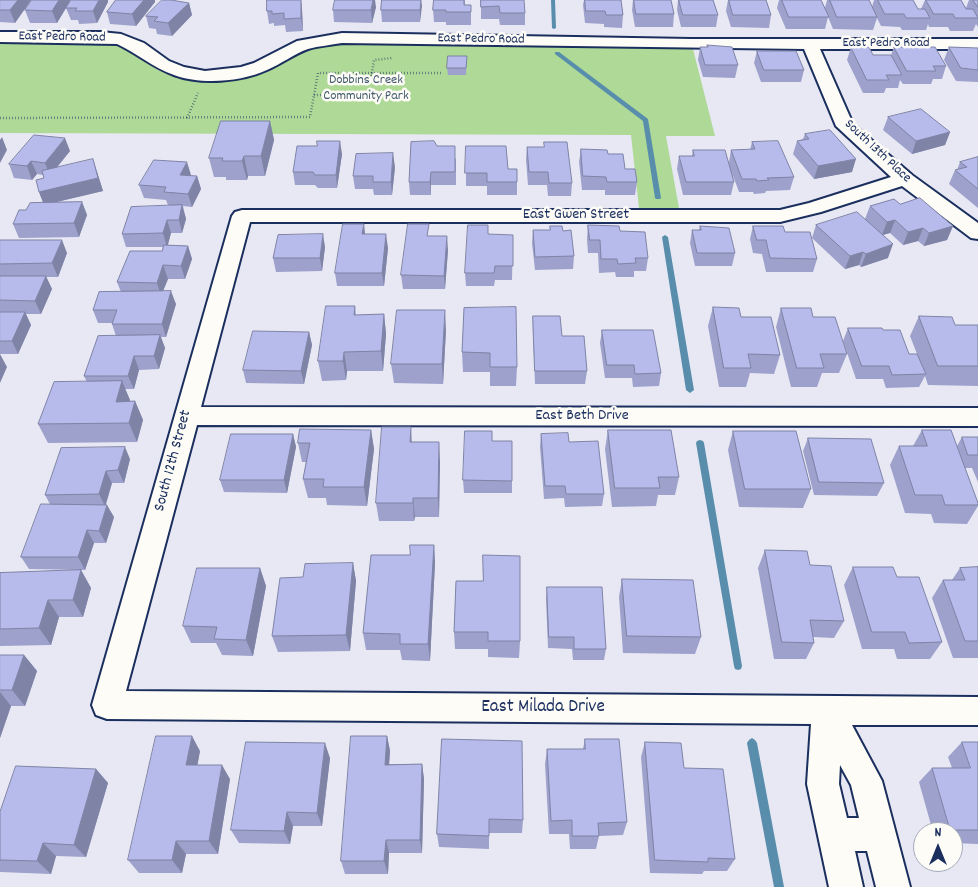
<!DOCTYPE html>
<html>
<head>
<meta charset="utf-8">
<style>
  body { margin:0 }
  #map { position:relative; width:978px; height:887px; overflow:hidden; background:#e8e8f4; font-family:Dekko,sans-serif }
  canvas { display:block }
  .north { position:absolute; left:913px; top:822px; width:50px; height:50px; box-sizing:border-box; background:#fdfcf7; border:1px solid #a3aaba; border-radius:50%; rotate:0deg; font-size:14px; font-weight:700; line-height:20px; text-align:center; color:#1b2f5e }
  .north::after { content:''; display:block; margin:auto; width:18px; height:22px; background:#1b2f5e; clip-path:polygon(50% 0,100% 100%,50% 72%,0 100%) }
</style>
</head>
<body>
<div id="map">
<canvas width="978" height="887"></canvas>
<div class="north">N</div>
</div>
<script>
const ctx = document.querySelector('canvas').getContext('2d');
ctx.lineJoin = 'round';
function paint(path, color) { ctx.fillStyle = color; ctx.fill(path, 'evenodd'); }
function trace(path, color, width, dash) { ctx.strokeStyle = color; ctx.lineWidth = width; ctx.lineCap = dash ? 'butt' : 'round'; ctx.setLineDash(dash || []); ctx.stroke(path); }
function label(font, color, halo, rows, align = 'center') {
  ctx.font = font + ' Dekko,sans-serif'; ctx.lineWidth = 5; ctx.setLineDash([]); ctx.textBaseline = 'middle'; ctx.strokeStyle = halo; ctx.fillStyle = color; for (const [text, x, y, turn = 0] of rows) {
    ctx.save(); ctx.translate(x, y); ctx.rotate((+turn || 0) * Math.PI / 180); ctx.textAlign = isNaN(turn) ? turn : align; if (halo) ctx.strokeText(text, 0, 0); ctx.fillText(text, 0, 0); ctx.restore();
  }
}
const green = new Path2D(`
  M0 42 110 43 123 46 135 52 158 70 175 75 264 70 304 50 333 43 693 49 715 136H666L679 208H639L631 135 0 133Z`);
const stream = new Path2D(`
  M551 0H555L556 28 554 29 552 28Z
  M555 52H559L648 119 661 198 660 199H656L655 198 643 121 555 54Z
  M665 235 668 237 694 390 690 393 686 390 662 237Z
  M700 440 703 441 704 443 742 666 741 669 738 670 735 669 734 666 696 443 697 441Z
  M752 738 755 740 757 743 784 887H774L747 743 749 740Z`);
const path = new Path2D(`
  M371 79 374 60 392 58
  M314 95H330
  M0 118 310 117 318 73H441
  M187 118 198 93`);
const minor = new Path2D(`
  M0 32H101L121 34 144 43 169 61 184 67 205 71 241 67 254 63 297 41 342 33 691 39H978V49H820L853 124 912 175 978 223V239L971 238 902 186 821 212 780 222H250L201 407 978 408V426L197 425 126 691 978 697V725H852L882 781 910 887H876L867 851H855L863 887H829L807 784 811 724 107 719 96 715 92 705 232 216 235 212 242 210H780L809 203 891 177 836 126 804 49 342 43C331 45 319 46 308 49 294 54 281 64 267 70 241 82 201 85 174 75 153 68 137 53 117 44L0 42ZM840 765 851 785 859 818H847L839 784Z`);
const wall = new Path2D(`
  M0 0H31L15 23 0 22Z
  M116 0H155V2L136 26 110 24 107 12Z
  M301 0 302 10 303 31 286 32 285 25 274 26V23L269 24 267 11Z
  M382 0H421L420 22H382L381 10Z
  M434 0H465V5H471V25H446V22H434L433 10Z
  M481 0 525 13V25H500L499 19H481Z
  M584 0H621L623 15 622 28 604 27V24L585 23 583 5Z
  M633 0H671L674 14 673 27H635L632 10Z
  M678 0H713L718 15 716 27H681L677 10Z
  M728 0H766L771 15 769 28 731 27 726 11Z
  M779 0H821L825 8 827 0H869L872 7 874 0H913L918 9H921L925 0H961L966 8 969 0H978V27L976 24 973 31H950L948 27H929L928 24 926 30H902L900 27 881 26 877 18 873 30 833 29 828 17 825 29H786L777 8Z
  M70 1 108 2 97 23 79 24 78 20H71L66 8 68 5 57 23H30L25 10Z
  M189 3 192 15 172 36 157 34 156 29 149 28 146 16Z
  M376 7 372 23 334 22 333 10Z
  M707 45 738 65 735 78 703 77 698 60 700 47H707Z
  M851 47 873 55H891L894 47 946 66 942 79H933L931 84H903L900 80 898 88H886L884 93H863L847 60Z
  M949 47 978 48V82L956 81 944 60Z
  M757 51 804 70 801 82H761L754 63Z
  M467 56 466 75H448L447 68Z
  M888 117 950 132 945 145 912 154 883 130Z
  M270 121 274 140 265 176H248L247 180H226V177H214L209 158Z
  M805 134 852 172 814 179 793 154 797 141 803 139Z
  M544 142 572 183 571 196H548L547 185H528L526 160 527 147H544Z
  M752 142 794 177 790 190 766 191 765 193 754 194 753 192H739L732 173 734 182 731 195H683L677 169 679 156H692L693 150 729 162 731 150H750Z
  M437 146 456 159V185H431V195H410L409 182Z
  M466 146 508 169 517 182V195H487V186H466Z
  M581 149 608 154 625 169 637 182 635 195H605V190H582L579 162Z
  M70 151 57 167 97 172 103 191 56 202H82L87 215 79 237 19 238 13 224 26 210 43 202 39 192 44 178 43 175 37 174 32 180 14 178 9 164Z
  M342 154 337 188H318L315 185H295L293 172Z
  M978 157V208L949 184 955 170H957L960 162Z
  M395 167 392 195H374L373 189H355L353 176Z
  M191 175V176H197L201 189 192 207 183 206 186 219 182 233H171L168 245 188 246 192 259 185 279H168L163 291 176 304 166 337H161L165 348 159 369 139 370 134 389H125L130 400V401H135L143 420 137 442 48 443 38 424 87 382 84 376 116 336 112 324V323H98L93 310 121 292 117 282 162 251 163 247H126L122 234 172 206 168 205 166 200 144 198 139 185Z
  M900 204 953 226 947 240 924 246 918 241 903 245 890 233 883 235 888 258 861 267 859 265 845 269 812 238 816 225 865 219 870 206Z
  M364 224 365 234 388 248 384 286H337L335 273Z
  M588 225 620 231 648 258 646 271H634V277H616L615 272 599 273 598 253H588L587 239Z
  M700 226 735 253 732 266H695L690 243 692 230H699Z
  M753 226 785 232 817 259 813 272H766L762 254 753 253 750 239Z
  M533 230H550L563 231 574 256 573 269 535 270 532 243Z
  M513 235 512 280H495L494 286H466L465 273Z
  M0 240 67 253 58 277H46L52 289 41 314H26L31 325 18 354H0Z
  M325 247 322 271 276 272 273 258Z
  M448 250 445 289H403L401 275Z
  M355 306 356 315 384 314 386 334 383 371H347L346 380 322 381 318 361Z
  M713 307 780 355 774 374 750 373 746 387H719L708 326Z
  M464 308 517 367 516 386H490V372H463L462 352Z
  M781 308 813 317 847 354 839 373H822L817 387H791L776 327Z
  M533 316 562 336 587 371 585 384H535L533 330Z
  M919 316 955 325H978V386L928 385 925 376 919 387 886 388 883 379H856L843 341 848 328 883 330 909 354H917L910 336Z
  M446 330 443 384 394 383 391 364Z
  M602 330 661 373 659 386 633 387 632 378H605L600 343Z
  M309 332 312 345 304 384 246 383 243 370Z
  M371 430 374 449 367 506 327 505 326 498H308L303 479 306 462H302L298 443Z
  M608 430 679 477 675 495H658L656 506 612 507 605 449Z
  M922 430 957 446 962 437H978V482L972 468H965L978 503V506L967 524 934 523 931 514 905 513 890 465 899 446H913Z
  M733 431 811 489 803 508 739 507 728 450Z
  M293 434 296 447 287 493 224 492 220 480Z
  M541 434 569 442 604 494 602 506 565 507 564 498 544 499 540 447Z
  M808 438 884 483 877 496 814 495 803 451Z
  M492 441 512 481V493H464L463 480Z
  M412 442 440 461 439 517H415L414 521H379L376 503Z
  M130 459 124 483H112L106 505 114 517 106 543H94L85 570 29 569 21 557 50 504 45 495Z
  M434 545 435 563 430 661 402 660 400 650H366L363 633 410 555Z
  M765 550 810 565 844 621 834 638 813 637 814 643 806 659H774L758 568Z
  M353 563 356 581 350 651 278 652 272 636 303 577Z
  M853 567 897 577 942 642 930 659H897L894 649H862L844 585Z
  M978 567V658H953L932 598 943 580H952L960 568Z
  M260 568 266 586 253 656 222 655 216 643H191L183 626Z
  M81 570 91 588 83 617H59L51 645 0 646V573Z
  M622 579 701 637 695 654 623 653 619 597Z
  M456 581 520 641 519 658 488 657V649H455L454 632Z
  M547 587 606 649 604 660H573L572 649 548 648 546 599Z
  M0 655H24L37 671 25 706H11L0 738Z
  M387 736 390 751 389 764H422L424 779 422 853H389L388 874H345L341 861Z
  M442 739 523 820 522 833H489V849L439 847 437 834Z
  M585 739 627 822 623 835 599 836 596 849H570L569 834H549L545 764 547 749H583Z
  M645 742 684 768 735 859 727 871H704L702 874 650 873 641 757Z
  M962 742H978V844L953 843V832H933L919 782 932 768H952L948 757Z
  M200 751 197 765 230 779 218 854H186L182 873H139L128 860Z
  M330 758 322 826H293L290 844 239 843 231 830Z
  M96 769 108 783 86 857 56 856 51 874 0 872V812Z`);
const shadedWall = new Path2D(`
  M18 0H31L15 23 10 10Z
  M59 0H70V1L57 23 52 11Z
  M99 0H108V2L97 23 93 11Z
  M144 0H155V2L136 26 132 14Z
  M301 0 302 10 303 31 301 18Z
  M373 0H375L376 7 372 23 371 10Z
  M421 0 422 6 420 22V10Z
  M189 3 192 15 172 36 168 23Z
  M270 121 274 140 265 176 261 156Z
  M950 132 945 145 912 154 916 141Z
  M2 137 7 150 0 163V140Z
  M65 138 70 151 50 176 45 163Z
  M340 141 342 154 337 188 336 175Z
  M393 153 395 167 392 195 391 182Z
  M244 156 248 176 247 180 242 161Z
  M93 159 103 191 44 205 39 192Z
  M856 159 852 172 814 179 818 166Z
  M31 161 37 174 32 180 27 166Z
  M187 162 191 175 184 188 180 175Z
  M431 172V195L430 182Z
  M197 176 201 189 192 207 188 194Z
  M82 202 87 215 79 237 74 223Z
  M182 205 186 219 182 233 179 220Z
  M167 220 171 233 167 247 163 233Z
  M895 220 890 233 882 235 887 222Z
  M364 224 365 237 362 234Z
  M953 226 947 240 924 246 929 233Z
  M923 228 918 241 903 245 908 232Z
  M323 234 325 247 322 271 320 258Z
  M386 234 388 248 384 286 382 273Z
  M447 236 448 250 445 289 444 276Z
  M62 240 67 253 58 277 52 263Z
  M893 244 888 258 861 267 866 254Z
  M188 246 192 259 185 279 181 266Z
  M863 252 859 265 845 269 850 256Z
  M163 265 168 279 161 296 157 283Z
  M46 276 52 289 41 314 35 301Z
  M171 291 176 304 166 337 162 324Z
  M445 310 446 330 443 384 442 364Z
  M25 312 31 325 18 354 12 341Z
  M384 314 386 334 383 371 381 351Z
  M309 332 312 345 304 384 301 371Z
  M160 335 165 348 159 369 154 356Z
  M344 352 347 371 346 380 343 361Z
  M0 354 7 367 0 383Z
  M134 356 139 370 134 389 128 376Z
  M122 381 130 400 124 421 116 402Z
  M135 401 143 420 137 442 129 423Z
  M411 427 412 446 410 442Z
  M371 430 374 449 367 506 364 487Z
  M293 434 296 447 287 493 284 480Z
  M439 442 440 461 439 517 438 498Z
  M125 447 130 459 124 483 118 470Z
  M106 471 112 483 105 506 99 494Z
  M413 498 415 517 414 521 413 503Z
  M107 505 114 517 106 543 99 531Z
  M87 530 94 543 85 570 78 557Z
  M434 545 435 563 430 661 428 644Z
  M353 563 356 581 350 651 346 635Z
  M260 568 266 586 253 656 246 640Z
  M81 570 91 588 83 617 73 600Z
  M48 600 59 617 51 645 39 628Z
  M24 655 37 671 25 706 12 690Z
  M0 692 11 706 0 738Z
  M192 736 200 751 195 779 186 765Z
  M387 736 390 751 388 779 385 765Z
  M325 743 330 758 322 826 317 813Z
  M422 764 424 779 422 853 420 840Z
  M222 765 230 779 218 854 209 841Z
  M96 769 108 783 86 857 74 845Z
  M287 812 293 826 290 844 284 831Z
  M386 840 389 853 388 874 384 861Z
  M176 841 186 854 182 873 172 860Z
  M43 843 56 856 51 874 37 861Z`);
const building = new Path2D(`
  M0 0H18L10 10H0Z
  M32 0H59L52 11 25 10Z
  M71 0H99L93 11H75L77 8H66Z
  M116 0H144L132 14 107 12Z
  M162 0H171L189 3 168 23 154 21 158 17 146 16Z
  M267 0H301V18L284 19V13L272 14V11H267Z
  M335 0H373L371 10H333Z
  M382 0H421L420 10H381Z
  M434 0H464V5H471V12H446V10H433Z
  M481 0H524L525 13H500L499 6 481 7Z
  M585 0H621L623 15H606L605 11H586Z
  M634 0H671L674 14H636Z
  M679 0H713L718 15H683Z
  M729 0H766L771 15H733Z
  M782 0H821L829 17H789Z
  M830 0H869L877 17H837Z
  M878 0H913L918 9H925L930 18H906L904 14H885Z
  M926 0H961L966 9H973L978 18H955L953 14H934Z
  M973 0H978V7Z
  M707 45 732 47 738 65H705L700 47H708Z
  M851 47H869L873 55H891L902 75H886L889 80H867Z
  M894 47H935L946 66H933L936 71H907Z
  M949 47 978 48V70L961 68Z
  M757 51H796L804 70H764Z
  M448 56H467L466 68H447Z
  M921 109 950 132 916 141 888 117Z
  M221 121H270L261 156H244L242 161H222L223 158H209Z
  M830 130 856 159 818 166 797 141 809 139 805 134Z
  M34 135 65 138 45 163 31 161 27 166 9 164Z
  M317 141H340L336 175H315L313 172H293L297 146H317Z
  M434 141 437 146H455V172H431L430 182H409L411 142Z
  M778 141 794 177 767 178 769 180 757 181 756 179H742L731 150 755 149 752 142Z
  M544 142H567L572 183H549L548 172H529L527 147H544Z
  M466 146H506L508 169H517V182H487V173H465Z
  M581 149 607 150 608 154H623L625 169H635L637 182H607L606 177 583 176Z
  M693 150H725L734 182H686L679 156H694Z
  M393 153 391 182H373V176H353L356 154Z
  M978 157V189L955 170 967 167 960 162Z
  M93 159 98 178 39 192 36 180 44 178 42 171Z
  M154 160 187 162 180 175 197 176 188 194 164 192 166 187 139 185Z
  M920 198 953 226 929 233 923 228 908 232 895 220 887 222 870 206 894 199 900 204Z
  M82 202 74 223 13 224 19 210H26L30 203Z
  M182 205 179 220H167L163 233 122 234 131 207Z
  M857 212 893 244 866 254 863 252 850 256 816 225Z
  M343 224H364L362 234H386L382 273H335Z
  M408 224H429L427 236H447L444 276 401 275Z
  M468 225H488V234L513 235V266H495L494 273H465Z
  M588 225 619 226 620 231 645 232 648 258H635L636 263 618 264 617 259H601L600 240H590Z
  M550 226H562L563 231 571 230 574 256 535 257 533 230H550Z
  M700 226 729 228 735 253H697L692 230H701Z
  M753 226H783L785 232H810L817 259 770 258 766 240H757Z
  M323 234 320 258H273L278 235Z
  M0 240H62L52 263 0 264Z
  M164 245 188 246 181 266 163 265 157 283 117 282 130 251H162Z
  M0 276H46L35 301 0 300Z
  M171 291 162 324H112L117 310H93L99 292Z
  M326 306H355L354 315 384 314 381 351 344 352 343 361H318Z
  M516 307 517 367H490V353L462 352 464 308Z
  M713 307 739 308 741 317H771L780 355 748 354 751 368H724Z
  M781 308H811L813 317H835L847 354H820L824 368H797Z
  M397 310H445L442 364H391Z
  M0 312H25L12 341H0Z
  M533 316H560L562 336H584L587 371H535Z
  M919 316 952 317 955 325H978V366H938Z
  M848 328H882L883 330H900L909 354H917L926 374 892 375 889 366H862Z
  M602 330H653L661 373 635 374 634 365H607Z
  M253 331 309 332 301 371 243 370Z
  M160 335 154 356H134L128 376H84L98 336Z
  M122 381 116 402 135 401 129 423 38 424 54 382Z
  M382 427H411L410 442H439L438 498H413V503H376Z
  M300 429 371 430 364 487H323L324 479H303L310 443H298Z
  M608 430H671L679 477H658L660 488H615Z
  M922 430H951L978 503V505H945L942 495H915L899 446H927Z
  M465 431H492V441H512V481L463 480Z
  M733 431H796L811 489H745Z
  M568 433 569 442 598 441 604 494H566L565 486H545L541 434Z
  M231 434H293L284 480H220Z
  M962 437H978V455H968Z
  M808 438 871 439 884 483 819 482Z
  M125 447 118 470 106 471 99 494 45 495 61 448Z
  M41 504 107 505 99 531 87 530 78 557H21Z
  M410 545H434L428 644H400V634L363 633 371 555H410Z
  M765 550 807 551 810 565 831 566 844 621 810 620 814 643 782 642Z
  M483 555 520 556V641H488V632H454L456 581H483Z
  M353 563 346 635 272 636 280 578 303 577 305 564Z
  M853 567H893L897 577H919L942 642 909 643 905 632H872Z
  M978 567V641H965L943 580H965L960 568Z
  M197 568H260L246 640 214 639 217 627 183 626Z
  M81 570 73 600H48L39 628 0 629V573Z
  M622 579 693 580 701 637 627 636Z
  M547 587H602L606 649H574V637H549Z
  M0 655H24L12 690H0Z
  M156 736H192L186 765H222L209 841H176L172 860H128Z
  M351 736H387L385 765 422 764 420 840H386L384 861H341Z
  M442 739 522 741 523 820 489 819V836L437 834Z
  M585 739H619L627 822 598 823 599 836H572V820L551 821 547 749H585Z
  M246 742 325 743 317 813 287 812 284 831 231 830Z
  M645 742 681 743 684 768 723 769 735 859 708 858V862L655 860Z
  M962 742H978V830H950L932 768H970Z
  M16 766 96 769 74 845 43 843 37 861 0 860V812Z`);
const farStreetnames = [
  ["East Pedro Road",62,38,1],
  ["East Pedro Road",481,40,1],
  ["East Pedro Road",886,44],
  ["South 13th Place",877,152,43]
];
const farParknames = [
  ["Dobbins Creek",366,81],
  ["Community Park",366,97]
];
const streetNames = [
  ["East Gwen Street",576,216],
  ["East Beth Drive",582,417],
  ["South 12th Street",174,461,-75]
];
const nearStreetnames = [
  ["East Milada Drive",543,708]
];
paint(green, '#aed997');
paint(stream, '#588eac');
trace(minor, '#1b2f5e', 4);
trace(path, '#1b2f5e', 2.5, [0.5, 2.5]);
paint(minor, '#fdfcf7');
paint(wall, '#9da1cb');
paint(shadedWall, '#7f83a5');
paint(building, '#b6bbec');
trace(building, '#7f83a5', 1);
label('14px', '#1b2f5e', '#fdfcf7', farStreetnames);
label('14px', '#405a6c', '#fdfcf7', farParknames);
label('16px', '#1b2f5e', '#fdfcf7', streetNames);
label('19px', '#1b2f5e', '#fdfcf7', nearStreetnames);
</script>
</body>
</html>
